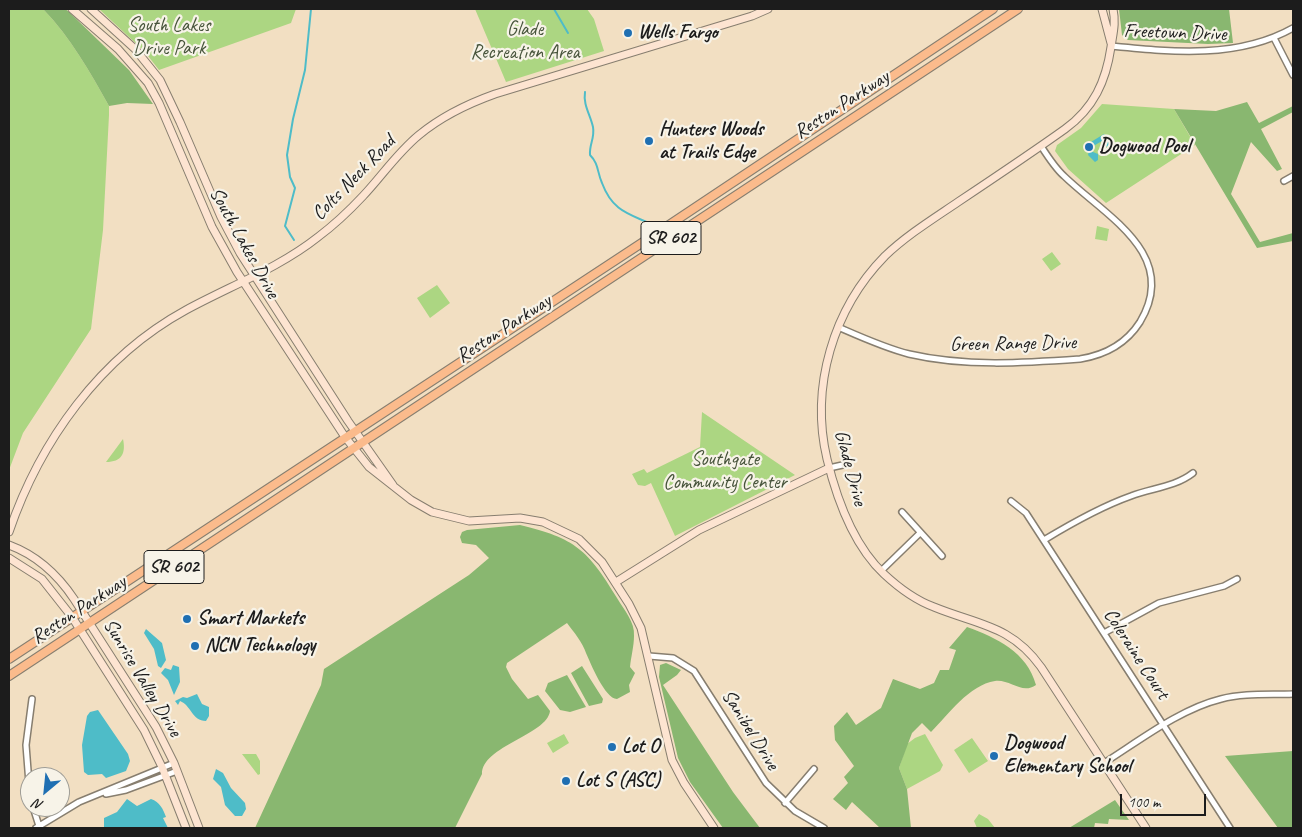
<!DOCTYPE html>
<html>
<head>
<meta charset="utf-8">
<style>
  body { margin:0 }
  #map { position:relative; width:1302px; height:837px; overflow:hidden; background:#f2dfc2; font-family:Caveat,sans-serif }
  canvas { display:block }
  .frame { position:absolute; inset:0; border:10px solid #1c1c1c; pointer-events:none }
  .north { position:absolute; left:20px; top:767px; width:50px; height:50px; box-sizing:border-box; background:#f7f3e8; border:1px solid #9f9d96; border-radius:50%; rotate:208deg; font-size:14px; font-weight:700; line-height:20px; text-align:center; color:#1c1c1c }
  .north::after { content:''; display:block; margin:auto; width:18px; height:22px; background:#1f6fb2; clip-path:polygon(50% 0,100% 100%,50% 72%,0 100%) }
  .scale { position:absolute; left:1120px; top:794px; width:86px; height:22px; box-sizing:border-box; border:2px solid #1c1c1c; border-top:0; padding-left:6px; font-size:15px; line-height:18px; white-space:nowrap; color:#1c1c1c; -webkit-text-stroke:4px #f7f3e8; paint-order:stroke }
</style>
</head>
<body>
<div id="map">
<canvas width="1302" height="837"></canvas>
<div class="frame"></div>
<div class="north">N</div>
<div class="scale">100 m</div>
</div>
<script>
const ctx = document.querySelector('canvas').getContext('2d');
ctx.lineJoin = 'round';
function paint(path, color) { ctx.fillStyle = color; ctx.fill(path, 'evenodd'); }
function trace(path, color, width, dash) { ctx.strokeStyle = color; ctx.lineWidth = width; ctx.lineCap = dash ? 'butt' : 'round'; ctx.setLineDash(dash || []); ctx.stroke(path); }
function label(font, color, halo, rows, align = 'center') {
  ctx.font = font + ' Caveat,sans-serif'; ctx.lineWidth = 4.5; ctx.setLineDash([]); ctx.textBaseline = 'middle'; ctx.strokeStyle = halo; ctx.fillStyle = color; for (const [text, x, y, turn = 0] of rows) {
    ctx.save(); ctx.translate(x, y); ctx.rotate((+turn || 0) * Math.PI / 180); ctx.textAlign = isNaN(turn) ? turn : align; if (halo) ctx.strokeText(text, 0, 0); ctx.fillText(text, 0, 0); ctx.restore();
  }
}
const green = new Path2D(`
  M9 9H43C71 38 90 72 109 106V115L103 230 91 329 23 433 9 470Z
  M99 9H296L291 23 159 70 145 52Z
  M475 9H587L594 19 604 51 506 82Z
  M1102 104 1174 109 1195 145 1106 203 1068 169 1055 151 1057 145 1081 128Z
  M1097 226 1109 229 1107 241 1095 239Z
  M1052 252 1061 264 1051 271 1042 259Z
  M437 285 450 303 430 318 417 298Z
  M702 412 795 475 675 536 651 483 645 486 638 485 632 474 644 469 647 473 700 447Z
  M123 439C126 453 122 462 106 462Z
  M564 734 569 743 553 753 547 743Z
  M925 734 943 765 940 771 907 789 899 768 907 744 915 738Z
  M972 738 988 761 969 773 954 750Z
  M242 754H256L260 761V774L258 775Z
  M979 814 988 819 995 828H977L974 821Z`);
const forest = new Path2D(`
  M43 9H65L68 11 129 70 153 104 127 103 109 106C90 72 71 38 43 9Z
  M1119 9H1229L1233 43 1208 44 1128 40 1122 35Z
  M1247 102 1259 123 1293 106V112L1261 129 1282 169 1277 171 1251 142 1231 194 1260 242 1293 233V241L1257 248 1174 109 1216 111Z
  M520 525C575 538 588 550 617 598 624 610 635 622 634 636 634 646 631 657 630 667L635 673 629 685 630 692 617 699C605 699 590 662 586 653 583 643 573 631 567 623L507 663 506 667 512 679 528 699 538 695 550 711C547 735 482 746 482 774L455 828H255L321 685 324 669 469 575 489 558 476 545 462 543 460 537 462 532 467 530Z
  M967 627C997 638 1027 652 1036 685 1022 695 1010 679 995 681 969 685 949 714 931 732L922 723 912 733 899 768 907 789 911 828H880L852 802 846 810 833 799 848 783 844 777 854 766 835 740 834 726 847 712 856 725 881 708 893 679 920 689 934 683 940 670H949L956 650 949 648Z
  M666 663 681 670 677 675 663 685 733 792 760 828H723L690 782 678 758 659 677 660 665Z
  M582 666 603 699 602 703 589 706 571 673Z
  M567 675 586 707 570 712 560 710 545 691 548 683Z
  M1293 751V828H1278L1225 756Z
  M1115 800 1129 820 1109 819 1108 824 1095 823 1094 828H1069Z`);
const water = new Path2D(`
  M1104 134 1111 144 1106 147 1102 141 1090 148 1093 152 1098 154V160L1095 162 1088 155 1089 151 1086 145Z
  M146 629 162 643 166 660 161 668 158 666 154 649 144 633Z
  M173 665 179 667 180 682 174 695 168 680 161 673 165 668 171 670Z
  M197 694 202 704 209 707V716L206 721C192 721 191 705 180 701L178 705 175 701 183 697 187 698Z
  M98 710 128 754 130 761 126 771 106 778 102 774 88 775 84 772 82 745 87 716 90 712Z
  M216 769 223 773 231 788 245 803 246 809 242 816H235L225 805 221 787 213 779Z
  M127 799 137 806 151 799C160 802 163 809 166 817L163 818 168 828H104V818L117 812Z`);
const stream = new Path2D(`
  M554 9 568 33
  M585 92C583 105 590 114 593 127 595 138 589 145 590 155 599 164 597 172 602 183 614 215 633 214 659 228
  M294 240 285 226 295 188 290 177 287 155 293 119 305 70 311 9`);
const street = new Path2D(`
  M1274 38 1293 75
  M1111 46C1172 52 1238 59 1293 28
  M1284 181 1293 176
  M838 327C861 337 885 348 909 354 965 367 1024 363 1080 359 1105 355 1126 344 1140 322 1181 254 1104 215 1064 176 1055 168 1048 157 1041 146
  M829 468 847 464
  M1011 501 1026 513 1230 828
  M902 512 942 556
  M1044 540C1072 523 1100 507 1131 496 1152 488 1175 487 1193 473
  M881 571 920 533
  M1104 633 1159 603 1224 586 1237 579
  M649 656 673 658 694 671 766 783 795 811 824 828
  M1104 763C1139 741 1180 709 1221 699 1244 693 1269 695 1293 694
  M106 794 126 790 177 771
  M30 796 26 745 32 699
  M785 803 814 769
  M33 807 39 826
  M36 828 79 802 174 763`);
const secondary = new Path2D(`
  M72 9 118 49 148 83 159 103 212 227 237 272 345 437 369 467 411 500 432 512 469 521 520 518 543 522 579 539 602 562 629 604 641 628 672 760 684 783 714 828
  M91 9 135 49 160 80 180 122 221 217 240 253 348 421 393 485
  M1102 9 1111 43
  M1113 9C1116 23 1113 33 1111 47 1106 81 1094 108 1065 129 1030 154 994 178 958 202 933 219 907 235 885 256 833 309 810 387 827 459 837 500 853 545 884 574 899 588 915 600 934 607 978 625 1011 625 1041 667L1146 828
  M9 532C40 441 100 357 186 310 230 286 279 268 318 237 334 225 349 211 363 196 382 176 397 153 419 135 442 116 467 104 495 94L752 16 768 9
  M9 545C36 555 58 575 74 599L156 727 174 763 199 828
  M9 558 42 579 72 617 144 730 162 767 186 828
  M616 582 699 530 829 468`);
const primary = new Path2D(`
  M9 659 663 229 993 9
  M9 676 1018 9`);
const markers = [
  [628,33,5,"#1f6fb2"],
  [649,141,5,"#1f6fb2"],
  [1089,147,5,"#1f6fb2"],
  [187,619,5,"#1f6fb2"],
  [195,646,5,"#1f6fb2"],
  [612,747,5,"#1f6fb2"],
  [994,756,5,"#1f6fb2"],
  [566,781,5,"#1f6fb2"]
];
const shields = [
  [671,238,60],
  [174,567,60]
];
const shieldNames = [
  ["SR 602",671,238],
  ["SR 602",174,567]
];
const parkNames = [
  ["South Lakes",169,26],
  ["Drive Park",169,49],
  ["Glade",525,30],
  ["Recreation Area",525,53],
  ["Southgate",725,460],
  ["Community Center",725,483]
];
const poiNames = [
  ["Wells Fargo",638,33],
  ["Hunters Woods",659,130],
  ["at Trails Edge",659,153],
  ["Dogwood Pool",1099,147],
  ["Smart Markets",197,619],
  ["NCN Technology",205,646],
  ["Dogwood",1004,744],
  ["Elementary School",1004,767],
  ["Lot O",622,747],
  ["Lot S (ASC)",576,781]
];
const streetNames = [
  ["Freetown Drive",1175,33,2],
  ["Reston Parkway",842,105,-33],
  ["Colts Neck Road",354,178,-46],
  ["South Lakes Drive",244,243,61],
  ["Reston Parkway",504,329,-33],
  ["Green Range Drive",1013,344,-1],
  ["Glade Drive",850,468,75],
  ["Reston Parkway",79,610,-33],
  ["Coleraine Court",1136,654,57],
  ["Sunrise Valley Drive",142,678,59],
  ["Sanibel Drive",750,730,58]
];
paint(green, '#acd682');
paint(forest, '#89b770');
paint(water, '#4ebcc8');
trace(stream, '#4ebcc8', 2);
trace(street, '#877e6f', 8);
trace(secondary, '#877e6f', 9);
trace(primary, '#877e6f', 10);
trace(street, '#fff', 5);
trace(secondary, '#fde4d1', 7);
trace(primary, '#fbbb8c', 8);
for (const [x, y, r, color] of markers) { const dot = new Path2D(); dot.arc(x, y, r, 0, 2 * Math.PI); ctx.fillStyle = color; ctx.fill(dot); trace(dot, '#f7f3e8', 2); }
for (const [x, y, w] of shields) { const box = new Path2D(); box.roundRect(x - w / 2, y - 16.5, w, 33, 4); ctx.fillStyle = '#f7f3e8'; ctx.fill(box); trace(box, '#1c1c1c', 1); }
label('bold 19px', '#1c1c1c', null, shieldNames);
label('20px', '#47543b', '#f7f3e8', parkNames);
label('bold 20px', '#1c1c1c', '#f7f3e8', poiNames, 'left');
label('20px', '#1c1c1c', '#f7f3e8', streetNames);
</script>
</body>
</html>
